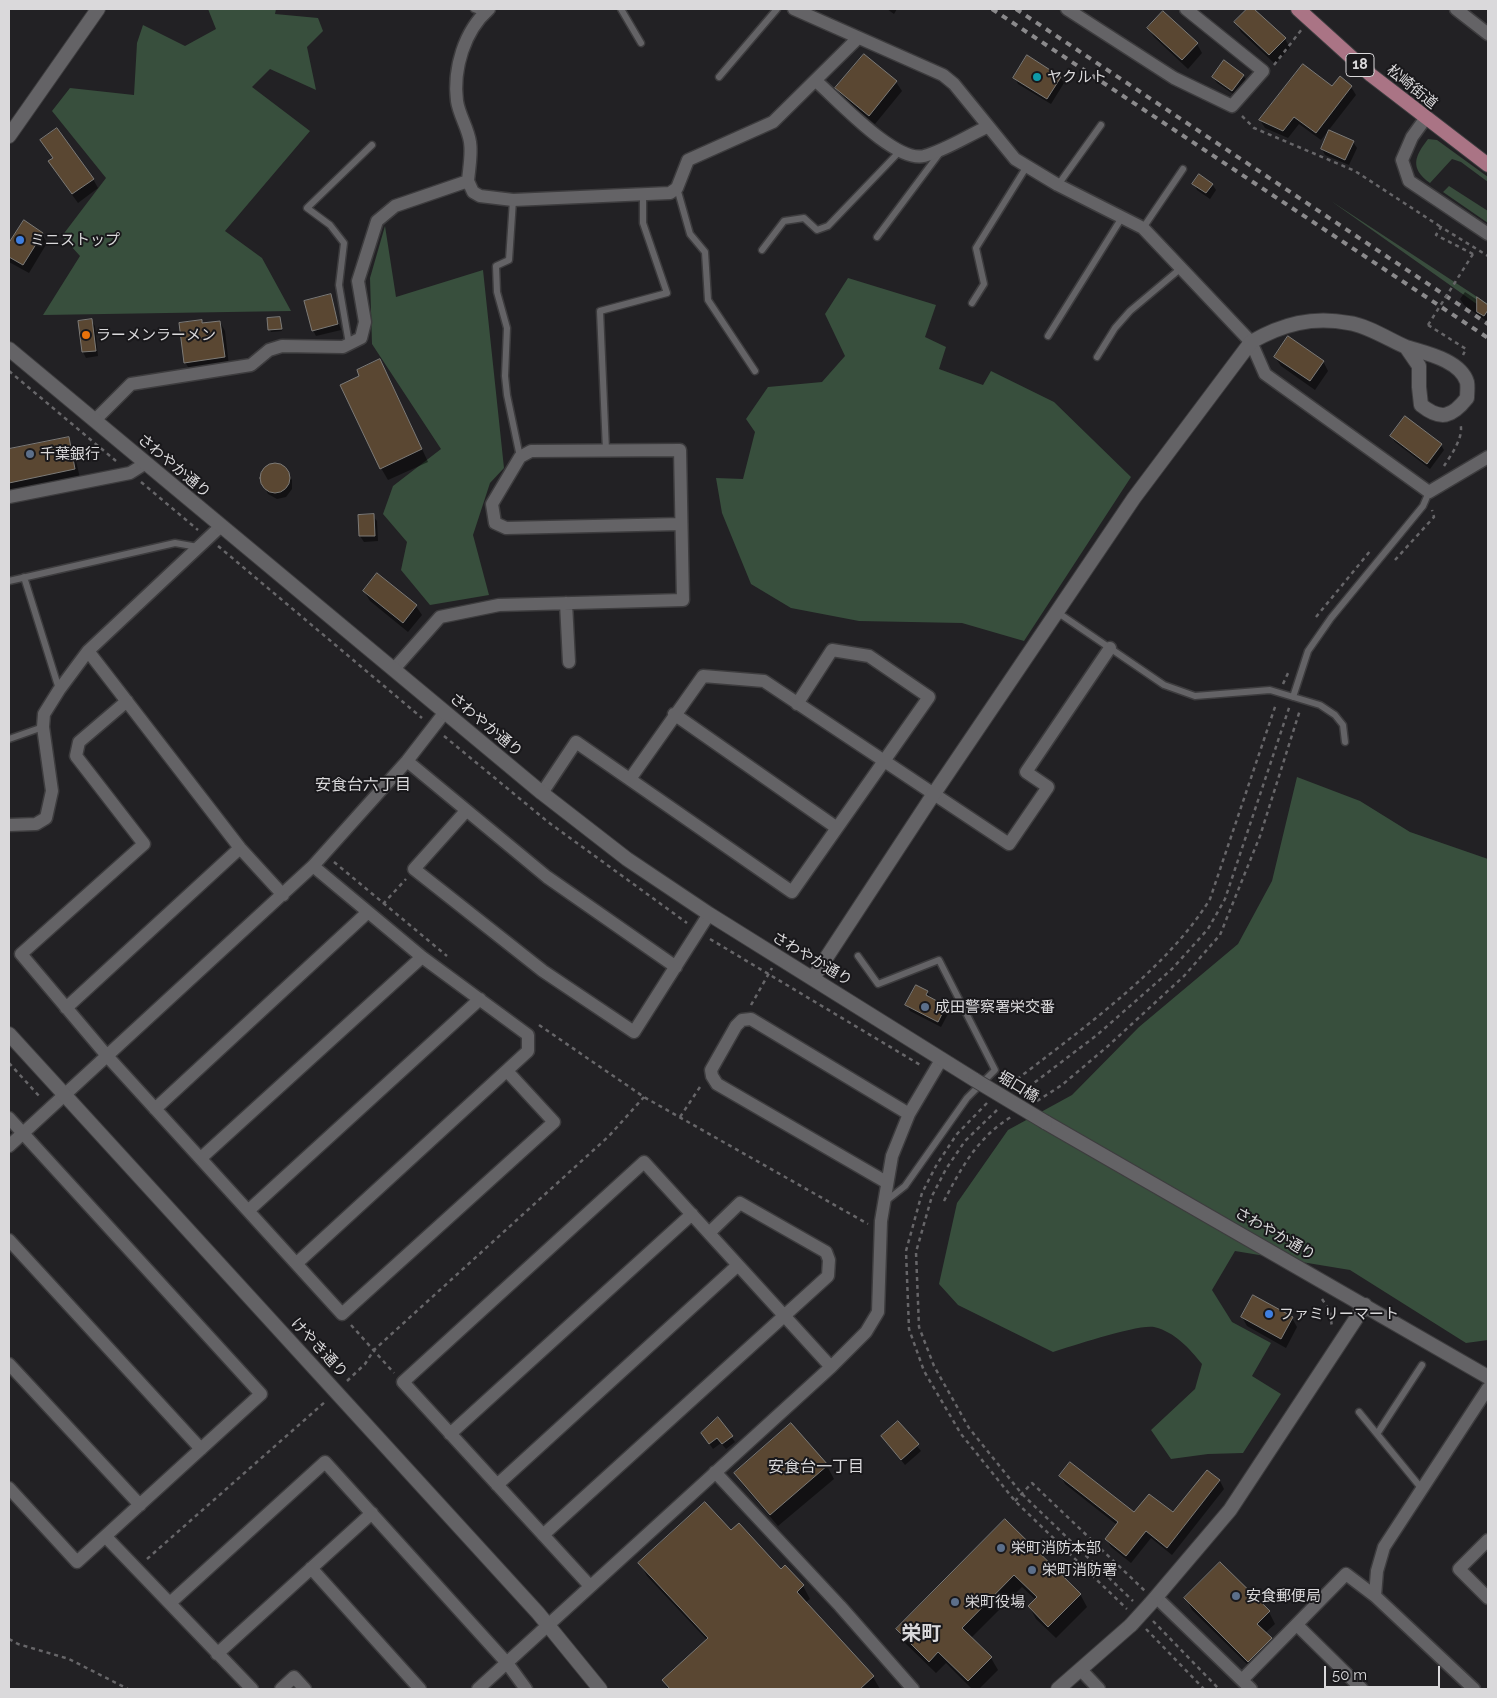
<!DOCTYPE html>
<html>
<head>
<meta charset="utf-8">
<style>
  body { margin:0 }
  #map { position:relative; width:1497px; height:1698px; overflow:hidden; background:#222124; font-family:Raleway,sans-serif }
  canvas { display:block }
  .frame { position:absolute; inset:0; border:10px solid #dad9db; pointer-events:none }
  .scale { position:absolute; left:1324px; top:1666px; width:116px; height:22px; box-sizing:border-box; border:2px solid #dad9db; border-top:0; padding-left:6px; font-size:15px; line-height:18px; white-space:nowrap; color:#dad9db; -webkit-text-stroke:4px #19181b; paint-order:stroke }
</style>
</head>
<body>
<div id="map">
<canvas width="1497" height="1698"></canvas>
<div class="frame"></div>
<div class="scale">50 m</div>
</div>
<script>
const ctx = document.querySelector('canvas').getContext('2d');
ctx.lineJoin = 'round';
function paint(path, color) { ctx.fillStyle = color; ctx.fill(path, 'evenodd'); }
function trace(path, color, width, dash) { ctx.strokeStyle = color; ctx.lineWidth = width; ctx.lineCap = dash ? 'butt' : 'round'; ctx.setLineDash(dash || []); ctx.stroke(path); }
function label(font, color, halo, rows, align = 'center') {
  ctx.font = font + ' Raleway,"Noto Sans JP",sans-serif'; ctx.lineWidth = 4; ctx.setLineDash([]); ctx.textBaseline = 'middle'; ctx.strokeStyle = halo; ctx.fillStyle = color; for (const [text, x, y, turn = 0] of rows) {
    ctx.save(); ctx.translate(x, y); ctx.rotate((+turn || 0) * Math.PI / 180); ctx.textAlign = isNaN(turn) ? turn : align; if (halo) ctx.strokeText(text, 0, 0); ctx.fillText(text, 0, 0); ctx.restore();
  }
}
const green = new Path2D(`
  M1428 139 1437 140 1488 177V182L1461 162 1452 159 1430 183C1409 168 1415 156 1428 139Z
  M1449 186 1488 211V223L1443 192Z
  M1331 201 1488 304V312Z`);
const forest = new Path2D(`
  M208 9H276L275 14 318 18 323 31 307 47 316 90 270 69 252 87 310 131 225 231 262 258 291 311 43 315 80 256 62 236 106 178 52 111 70 88 134 95 137 43 143 25 185 46 216 29Z
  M385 226 396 297 483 270 504 468 490 483 473 535 489 595 430 605 401 570 407 542 383 514 393 486 441 449 372 344 370 278Z
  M848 278 936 305 925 337 946 347 939 369 983 385 991 371 1054 402 1131 477 1024 641 962 623 859 621 791 608 751 584 722 513 716 478 743 479 755 432 746 419 768 387 822 382 845 356 825 314Z
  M1297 777 1360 801 1410 832 1488 859V1340L1466 1343 1350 1270 1235 1251 1212 1290 1232 1322 1271 1343 1252 1376 1281 1394 1243 1453 1208 1454 1171 1459 1151 1430 1195 1389 1202 1364C1189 1348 1175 1332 1154 1327 1138 1324 1072 1346 1053 1352L958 1305 939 1284 957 1203 1008 1130 1072 1095 1139 1027 1238 944 1272 881Z`);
const shadow = new Path2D(`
  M887 9H897L894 14Z
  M1248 9H1253L1285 39 1290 48 1275 64 1241 32 1236 23Z
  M1148 28 1197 44 1202 53 1188 69 1154 37Z
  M864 56 896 82 902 91 875 124 842 97 837 88Z
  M1243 75 1247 81 1236 96 1217 83 1213 77Z
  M1015 78H1061L1064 83 1051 104 1018 84Z
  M1340 78 1351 87 1356 95 1321 140 1299 124 1288 138 1265 128 1260 120 1332 88Z
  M41 140 93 179 98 188 78 203 55 171 50 162 53 159Z
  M1353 142 1357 148 1349 165 1325 155 1322 149Z
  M1194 184H1212L1216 190 1210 199 1197 190Z
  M24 221 42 234 47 243 29 273 9 262V245Z
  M1465 292 1488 307V322L1464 305 1460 299Z
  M330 296 341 330 316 336 313 330Z
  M280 318 282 331 271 332 270 330Z
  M91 321 95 326 98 356 86 358 83 352Z
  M201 321 203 324 220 322 225 331 229 366 191 372 185 362Z
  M1275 357 1323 361 1328 371 1315 390 1281 366Z
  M387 373 428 462 388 480 381 468Z
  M1391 436 1441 445 1444 450 1430 469 1395 442Z
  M68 439 73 448 80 478 9 493V451Z
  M277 464 286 469 292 480V489L286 497 277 499 268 494 260 478 267 466Z
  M360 516H373L377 521 378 541 364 542 360 536Z
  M378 575 416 606 422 615 408 632 370 601 364 591Z
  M927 992 931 998 945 1006 949 1012 941 1027 910 1011 907 1005Z
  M1242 1317 1292 1318 1297 1327 1286 1348 1247 1326Z
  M718 1419 735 1442 726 1449 721 1443 713 1449 706 1439Z
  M898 1423 921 1451 905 1465 882 1437Z
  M791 1425 827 1466 834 1479 778 1526 743 1485 736 1473Z
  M1207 1471 1220 1481 1224 1489 1172 1555 1151 1538 1131 1563 1111 1547 1106 1539 1117 1525 1065 1484 1061 1476 1134 1514H1173Z
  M1005 1520 1080 1594 1087 1607 1056 1638 1036 1619 1029 1606 1036 1600 1022 1587 971 1638 991 1658 998 1670 979 1689H972L946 1663 936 1673 904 1642 897 1629Z
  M731 1532 803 1586 810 1599 805 1603 873 1677 880 1689H668L663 1680 707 1640 647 1576 640 1563Z
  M1186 1598 1269 1612 1275 1624 1265 1633 1277 1650 1255 1672 1192 1610Z`);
const building = new Path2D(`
  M1247 9H1254L1286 38 1269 55 1234 22Z
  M1163 11 1198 43 1182 60 1147 28Z
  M864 54 897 81 869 116 835 88Z
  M1027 55 1061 77 1047 99 1013 78Z
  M1224 60 1244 75 1232 91 1212 77Z
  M1303 64 1332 86 1340 76 1352 86 1316 133 1294 117 1283 131 1259 120Z
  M57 128 94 179 72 194 48 161 53 158 40 140Z
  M1329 130 1354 141 1345 160 1321 149Z
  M1199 174 1213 184 1206 193 1192 184Z
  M24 220 43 233 23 265 9 257V243Z
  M331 294 338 324 312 331 304 301Z
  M1477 297 1488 305V310L1484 316 1477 312Z
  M280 317 282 329 268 330 267 318Z
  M92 319 96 351 82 352 78 321Z
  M202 320V323L220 321 225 357 184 363 179 323Z
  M1288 336 1324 361 1310 381 1274 357Z
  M380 359 422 449 380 469 340 385 359 376 357 370Z
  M1405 416 1442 444 1427 464 1390 436Z
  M69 437 75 469 9 483V449Z
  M260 478a15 15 0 1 1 30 0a15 15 0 1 1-30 0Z
  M374 514 375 536H359L358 515Z
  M377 573 417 605 403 623 363 591Z
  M916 985 928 991 926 995 946 1006 938 1022 905 1005Z
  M1253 1295 1293 1317 1281 1339 1241 1317Z
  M718 1417 733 1436 722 1444 717 1438 709 1444 701 1433Z
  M898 1421 919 1444 901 1460 881 1436Z
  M791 1423 828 1465 770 1515 734 1473Z
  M1070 1462 1134 1512 1149 1494 1173 1512 1207 1470 1220 1480 1167 1548 1146 1531 1126 1556 1105 1539 1118 1522 1059 1476Z
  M705 1502 731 1530 739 1523 781 1569 785 1565 804 1585 797 1592 874 1676 860 1689H670L662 1680 708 1638 638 1563Z
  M1005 1519 1081 1594 1048 1627 1028 1606 1037 1597 1014 1575 962 1628 992 1657 968 1681 938 1652 929 1662 896 1629Z
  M1220 1562 1270 1611 1257 1624 1272 1638 1248 1662 1184 1598Z`);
const path = new Path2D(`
  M1274 65 1302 29
  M1242 116 1254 128 1355 171 1441 227
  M1473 254 1436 235 1441 227 1488 256
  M1428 325 1466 349 1463 355
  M9 371 116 461
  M1444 466C1451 455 1465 436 1460 423
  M141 482 198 530
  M218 546 422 718
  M1395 560 1434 517 1432 510
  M1316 617 1371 550
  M1283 684 1289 671
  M444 736 548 822 687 923
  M334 862 447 956
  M383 904 406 879
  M710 939 922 1066
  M751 1005 772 968
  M539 1025 644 1097 868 1224
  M9 1063 40 1097
  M1011 1084C1076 1033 1167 970 1210 899L1276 704
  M1022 1092 1097 1035 1172 969 1208 929 1225 899 1290 705
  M1037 1101 1062 1085 1108 1046 1184 976 1220 935 1260 836 1300 710
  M987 1103 957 1134 937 1164 922 1193 906 1251 909 1329 924 1371 961 1434 1015 1501 1127 1609
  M997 1110 965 1141 946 1169 932 1196 916 1252 919 1327 934 1366 969 1428 1022 1494 1133 1601
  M680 1117 702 1084
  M944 1201C961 1168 978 1137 1011 1117
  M1322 1299 1330 1311 1332 1328
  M351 1325 394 1373
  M347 1381 365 1364 374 1350 609 1136 644 1097
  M1015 1501 1032 1483 1145 1591
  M147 1559 326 1401
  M1153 1621 1219 1689
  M1146 1629 1204 1689
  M9 1639 18 1644 69 1659 128 1689`);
const service = new Path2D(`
  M474 9 484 13
  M621 9 641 43
  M719 77 777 9
  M1058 185 1101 125
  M677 188 690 234 705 252 708 300 755 371
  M513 200 509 260 496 266 497 292 507 328 505 376 507 395 520 457
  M1143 228 1183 169
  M877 237 939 154
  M762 250 784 221 804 218 817 230 828 226 900 151
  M972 303 984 284 976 248 1027 166
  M1048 336 1121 219
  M349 344 339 285 344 243 330 225 307 208 372 145
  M1097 357 1115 328 1130 311 1180 269
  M606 450 600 311 667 293 643 223V195
  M24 577 59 689
  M9 581 175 543 198 547
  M1057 612 1164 685 1195 696 1270 690 1320 705 1335 715 1343 725 1345 742
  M1293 697 1308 651 1331 618 1423 506 1429 492
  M9 739 43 727
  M858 956 878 984 939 960 995 1070 967 1098 905 1186 886 1201
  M1359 1412 1422 1489
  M1377 1434 1422 1365`);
const minor = new Path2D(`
  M794 9 943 75 954 84 1015 159 1058 185 1143 228 1251 342 1265 374 1429 492 1488 457
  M1067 9 1174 78 1232 106 1263 71 1186 9
  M1456 9 1488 34
  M816 81C838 100 895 163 924 156 946 150 967 136 987 127
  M1425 119 1412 137 1402 160 1409 181 1488 234
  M468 181 473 192 480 196 513 200 670 193 677 188 688 160 773 122 858 38
  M95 420 131 384 251 365 269 350 282 346 343 347 361 338 365 322 358 281 377 221 395 206 468 181C469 169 472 154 470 142 468 128 459 115 457 101 453 69 464 31 489 9
  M9 497 130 473 146 463
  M566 603 569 662
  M88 651 240 848 283 895
  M394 669 440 617 499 605 683 600 680 450 531 451 520 457 492 504 495 523 506 528 681 524
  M127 701 79 742 76 756 144 844 21 954 108 1057 342 1314 554 1122 507 1071
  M674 714 837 828
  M407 761 547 877 676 967
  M630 779 703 676 764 681 1009 844 1048 787 1026 772 1110 648
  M542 793 576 742 792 892 929 697 869 656 832 650 797 704
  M466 811 414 869 543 971 634 1032 709 914
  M9 825 36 824 46 818 52 791 43 727 44 714 59 690 88 651 221 526
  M66 1008 240 848
  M155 1109 368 912
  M9 1118 261 1394 77 1562 9 1488
  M9 1146 313 866 407 761 445 712
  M201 1158 422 957
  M886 1182 717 1084 712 1076 711 1070 736 1026 742 1020 751 1019 909 1114
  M249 1210 480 999
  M9 1240 201 1449
  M297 1263 528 1051V1035L422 957 313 866
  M9 1364 140 1505
  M450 1434 692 1214
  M715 1472 840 1606 913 1689
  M497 1485 738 1265
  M543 1535 828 1276 829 1260 826 1252 740 1203 709 1233
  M106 1537 252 1689
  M1488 1540 1459 1569 1488 1598
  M311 1568 420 1689
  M590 1586 403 1382 644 1162 831 1367
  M1375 1596 1377 1571 1384 1547 1488 1388
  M1156 1597 1251 1689
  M170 1603 325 1462 507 1663 526 1689
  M1297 1625 1362 1689
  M217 1654 372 1513
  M1081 1670 1099 1689
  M1242 1680 1346 1574 1375 1596 1474 1689
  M281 1689 294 1677 305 1689
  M478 1689 831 1367 866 1332 878 1312 881 1221 892 1156 909 1114 941 1060`);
const tertiary = new Path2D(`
  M9 136 98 9
  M1406 347C1425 353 1460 360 1467 382 1468 387 1467 394 1467 398 1452 417 1441 421 1421 405L1419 387V366Z
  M9 349 542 793 627 859 709 914 975 1080
  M813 978 933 795 1134 498 1251 342C1283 324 1312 316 1349 323 1366 325 1390 340 1406 347
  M9 1034 538 1613 600 1689
  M1045 1122 1488 1377
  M1151 1603 1230 1510 1365 1305
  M1058 1689 1131 1625`);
const primary = new Path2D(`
  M1298 9 1371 75 1488 165`);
const rail = new Path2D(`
  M992 9 1488 338
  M1016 9 1488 324`);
const pathBridge = new Path2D(`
  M1428 325 1473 254`);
const tertiaryBridge = new Path2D(`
  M975 1080 1045 1122
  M1131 1625 1151 1603`);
const markers = [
  [1037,77,5,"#0f9aa8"],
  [20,240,5,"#3f7fe0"],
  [86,335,5,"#e8710a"],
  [30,454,5,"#5c6f8a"],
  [925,1007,5,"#5c6f8a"],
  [1269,1314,5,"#3f7fe0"],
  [1001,1548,5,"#5c6f8a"],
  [1032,1570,5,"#5c6f8a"],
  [1236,1596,5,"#5c6f8a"],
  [955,1602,5,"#5c6f8a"]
];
const shields = [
  [1360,65,28]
];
const shieldNames = [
  ["18",1360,65]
];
const poiNames = [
  ["ヤクルト",1047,77],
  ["ミニストップ",30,240],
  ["ラーメンラーメン",96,335],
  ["千葉銀行",40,454],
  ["成田警察署栄交番",935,1007],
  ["ファミリーマート",1279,1314],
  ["栄町消防本部",1011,1548],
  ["栄町消防署",1042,1570],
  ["安食郵便局",1246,1596],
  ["栄町役場",965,1602]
];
const streetNames = [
  ["松崎街道",1412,87,39],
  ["さわやか通り",174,466,40],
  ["さわやか通り",486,725,40],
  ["さわやか通り",812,959,31],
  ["堀口橋",1018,1087,31],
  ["さわやか通り",1275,1234,30],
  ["けやき通り",319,1348,47]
];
const neighbourhoodNames = [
  ["安食台六丁目",363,785],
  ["安食台一丁目",816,1467]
];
const districtNames = [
  ["栄町",921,1634]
];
paint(green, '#394d3d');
paint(forest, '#384f3d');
paint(shadow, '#0007');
paint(building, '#5a4732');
trace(building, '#7c7a77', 1);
trace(service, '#3d3c3e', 9);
trace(minor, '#3d3c3e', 15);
trace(tertiary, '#3d3c3e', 16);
trace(primary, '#3d3c3e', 16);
trace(path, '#676669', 2.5, [4, 4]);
trace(service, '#646366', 6);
trace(minor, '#646366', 12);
trace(tertiary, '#646366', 14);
trace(primary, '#aa7485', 14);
trace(rail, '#8b8a8c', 4, [6, 6]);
trace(tertiaryBridge, '#3d3c3e', 16, []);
trace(pathBridge, '#676669', 2.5, [4, 4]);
trace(tertiaryBridge, '#646366', 14);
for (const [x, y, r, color] of markers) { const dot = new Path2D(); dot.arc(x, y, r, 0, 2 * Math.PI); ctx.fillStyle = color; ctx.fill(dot); trace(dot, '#19181b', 2); }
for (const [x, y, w] of shields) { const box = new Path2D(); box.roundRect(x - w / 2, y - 11.5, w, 23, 4); ctx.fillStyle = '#19181b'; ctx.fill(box); trace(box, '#dad9db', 1); }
label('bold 14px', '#dad9db', null, shieldNames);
label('15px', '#dad9db', '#19181b', poiNames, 'left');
label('15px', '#dad9db', '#19181b', streetNames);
label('16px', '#dad9db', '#19181b', neighbourhoodNames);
label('bold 20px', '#dad9db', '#19181b', districtNames);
</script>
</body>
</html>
